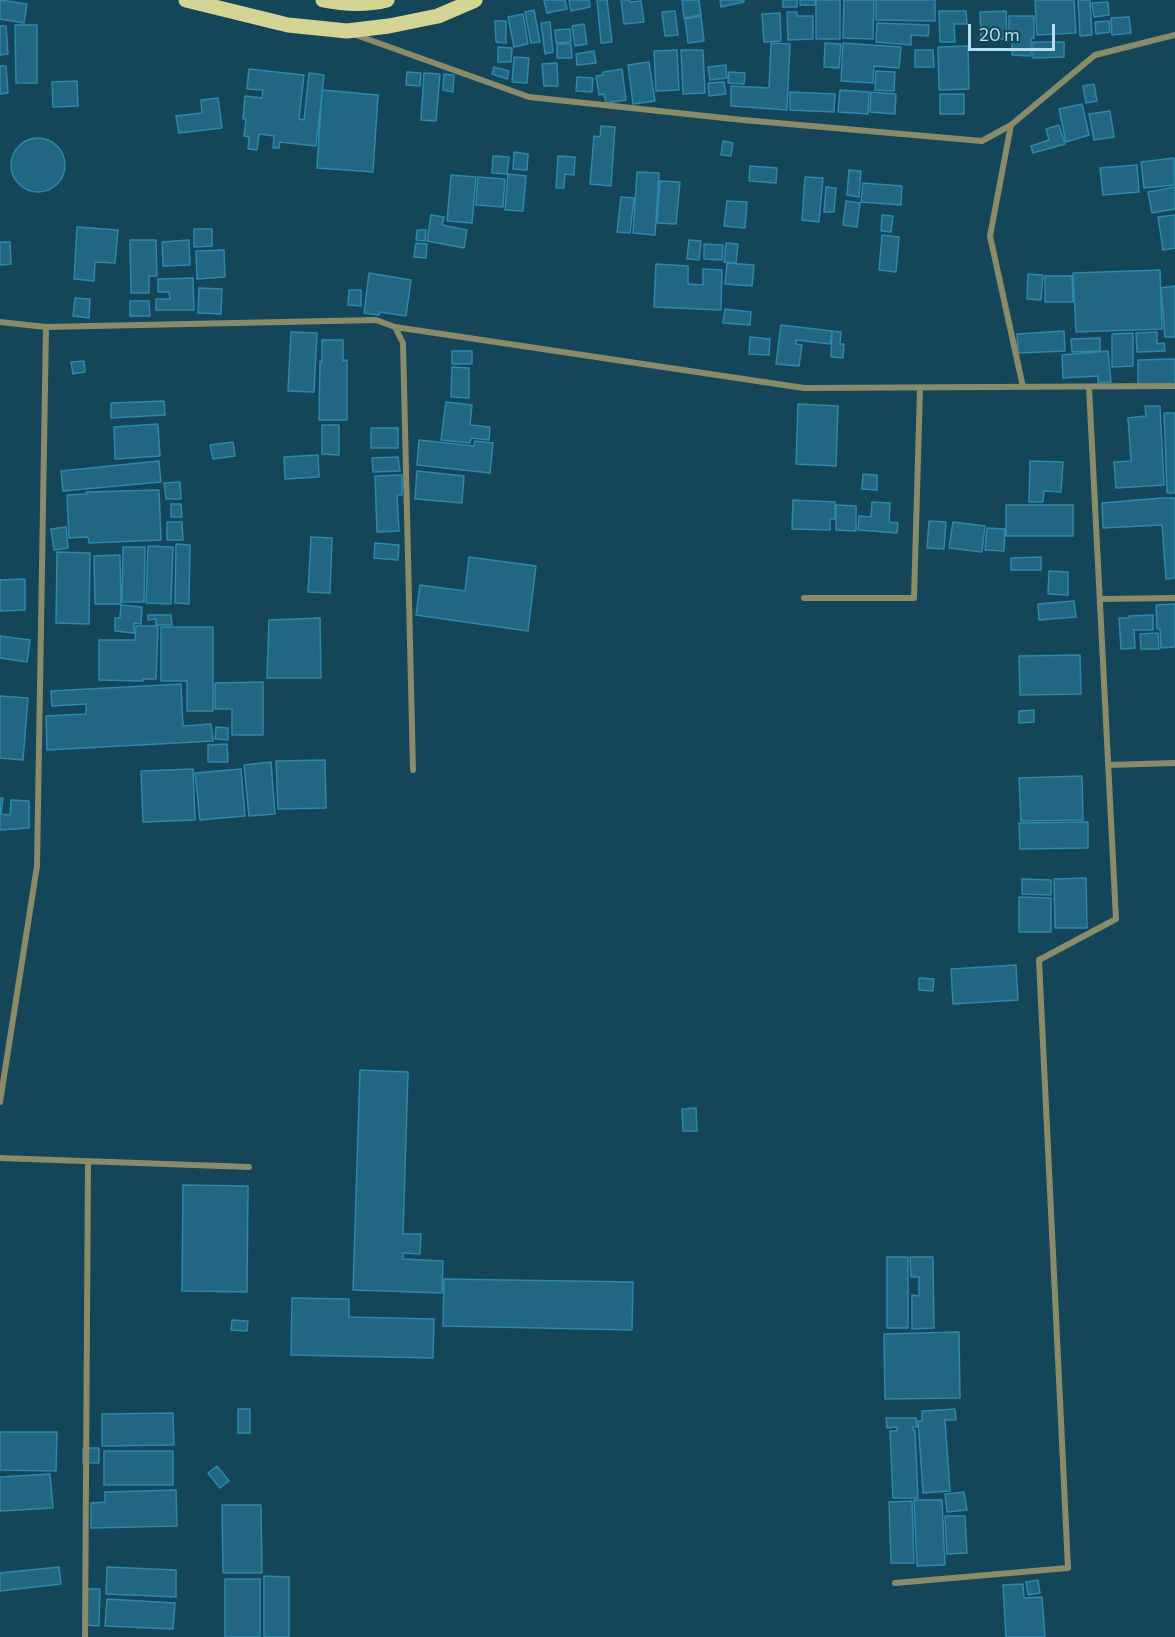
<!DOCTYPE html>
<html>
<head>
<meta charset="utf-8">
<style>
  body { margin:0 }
  #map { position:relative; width:1175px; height:1637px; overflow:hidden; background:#154558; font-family:Commissioner,sans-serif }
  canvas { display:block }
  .scale { position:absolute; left:968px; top:24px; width:87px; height:27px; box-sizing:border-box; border:3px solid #b6dff2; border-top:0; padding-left:8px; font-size:18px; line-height:21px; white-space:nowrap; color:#b6dff2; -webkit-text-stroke:4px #154558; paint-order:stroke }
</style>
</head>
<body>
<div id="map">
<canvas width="1175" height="1637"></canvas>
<div class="scale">20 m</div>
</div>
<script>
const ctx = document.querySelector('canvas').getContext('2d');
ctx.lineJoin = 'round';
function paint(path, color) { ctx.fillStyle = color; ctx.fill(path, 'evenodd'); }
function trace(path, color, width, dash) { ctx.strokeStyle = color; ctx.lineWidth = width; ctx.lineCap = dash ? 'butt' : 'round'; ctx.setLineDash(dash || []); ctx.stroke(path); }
const building = new Path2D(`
  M0 0 27 4 24 23 0 19Z
  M544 0H565L567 9 547 13Z
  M569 0H589L590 7 571 11Z
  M597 0H607L612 42 601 43Z
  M621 0H630V2L641 1 644 22 624 24Z
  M682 0H699L701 15 684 18Z
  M720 0H744V2L721 7Z
  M783 0H797V7H783Z
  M800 0H815V5H800Z
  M816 0H840V39H816Z
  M844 0H874L873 39 843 38Z
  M876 0H935V21L876 20Z
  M1035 0H1074L1076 33 1037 35Z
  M1078 0H1090L1092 35 1080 36Z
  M1108 2 1109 15 1094 17 1092 3Z
  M534 10 540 42 531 43 525 12Z
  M675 11 678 35 665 36 662 12Z
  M939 11H966L967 24H954L955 42H940Z
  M1006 11 1007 39 981 40 980 12Z
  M787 12H797V16H813V39L788 40Z
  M780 13 781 41 764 42 762 14Z
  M523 14 528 44 514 47 508 17Z
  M701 16 704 41 688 43 685 19Z
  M1009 16H1034V38H1031V56L1012 55V41H1009Z
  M1129 17 1131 33 1112 35 1111 18Z
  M495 21H506V43L496 42Z
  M1109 21 1110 32 1096 34 1095 22Z
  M550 22 553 52 545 54 541 23Z
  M877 23 929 25 928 36 911 35V45L876 42Z
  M584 24 587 44 575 46 572 26Z
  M15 25H37V83H16Z
  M0 26H6L8 54 0 55Z
  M570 29 571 42 556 43 555 30Z
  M1033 42H1064V57L1033 58Z
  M771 43 790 44 787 110 731 106V86L769 88Z
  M825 43 841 44 839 68 824 67Z
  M843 43 901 47 899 68 874 66 873 83 841 81Z
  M557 44H571L572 58H557Z
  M968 46 969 89 939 90 938 47Z
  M498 47 512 48 511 62H498Z
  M677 50 679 90 656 91 654 51Z
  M681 50H703L705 93 683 94Z
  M915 50H933L934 67H915Z
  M594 51 596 63 577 65 576 54Z
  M514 57 529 58 527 83 512 82Z
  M649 62 655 101 633 104 628 65Z
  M557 63 558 86H544L542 64Z
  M726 65 727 78 710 80 708 67Z
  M0 66H6L8 93 0 94Z
  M494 67 509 71 507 79 492 74Z
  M249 69 304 75 299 119 304 120 309 73 324 75 316 146 280 142 279 148H273L274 136 259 134 257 150 248 149 249 137 244 136 246 119H243L245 96 262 98 263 90 247 89Z
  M622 69 626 100 606 103 604 94 599 95 596 76 603 75V72Z
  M876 71 895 72 894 91 875 90Z
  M407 72 421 73 420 86 406 85Z
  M729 72 745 73 744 84 728 83Z
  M424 73 440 74 436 121 421 120Z
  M444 74 454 75 453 92 443 90Z
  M577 77 593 78 592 92 576 91Z
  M77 81 78 106 53 107 52 82Z
  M724 82 726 94 709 96 708 83Z
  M1094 84 1097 101 1086 103 1083 86Z
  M322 90 378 95 373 172 317 168Z
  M840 90 869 92 868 114 838 112Z
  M790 92 835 94 834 112 790 110Z
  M871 92 896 94 895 114 870 112Z
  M940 94H964V114H940Z
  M218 98 222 128 179 133 176 116 202 113 201 100Z
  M1082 104 1089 135 1066 142 1059 109Z
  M1110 111 1114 137 1094 140 1089 114Z
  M1059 125 1065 144 1033 153 1031 146 1049 140 1046 129Z
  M601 126 615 127 611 186 590 184 594 136 600 137Z
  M11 165a27 27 0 1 1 54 0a27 27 0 1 1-54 0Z
  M723 141 733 143 731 156 721 155Z
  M514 152 528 154 527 170 513 169Z
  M493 156 509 157 507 174 492 173Z
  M558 156 575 157 574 175 565 174 564 188H556Z
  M1174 158 1175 185 1144 188 1141 162Z
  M1137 165 1139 192 1103 195 1100 168Z
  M750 166 777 168 776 183 749 181Z
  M849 170 861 171 859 197 847 195Z
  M637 172 659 173 655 235 633 233Z
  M508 174 526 176 523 211 505 210Z
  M451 175 476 177 472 223 447 221Z
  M478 177 505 179 503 207 476 205Z
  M805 177 823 178 819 222 802 220Z
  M660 181 680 182 676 224 657 223Z
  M863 183 902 186 901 205 861 202Z
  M826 187 836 188 834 212H824Z
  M1175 187V209L1152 213 1148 192Z
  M621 197 634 198 630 233 617 232Z
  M727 201 747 202 745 228 724 226Z
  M846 201 860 203 857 227 843 225Z
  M431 215 444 217 442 225 467 230 464 248 427 241Z
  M882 215 893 216 891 232 881 231Z
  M1175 215V248L1163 250 1158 217Z
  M77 227 118 230 115 263 95 262 94 281 74 279Z
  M194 229H212V246L194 247Z
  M417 230H426L425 241 416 240Z
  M882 235 899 237 896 272 879 270Z
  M130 240H156L157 276H149V293H131Z
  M189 240 190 265 163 266 162 242Z
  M689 240 701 241 699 260 687 259Z
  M0 242H10L11 264 0 265Z
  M416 243 427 244 426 258 414 257Z
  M726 243 738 244 736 263 724 262Z
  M704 244 723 245 722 260 704 259Z
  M224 250 225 277 197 279 196 251Z
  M727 263 754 265 752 286 725 284Z
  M656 264 688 266V284L703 285V269L722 270 721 310 654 307Z
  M1160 270 1162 329 1076 332 1073 273Z
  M369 273 411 280 406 316 380 312 379 315 364 313Z
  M1028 274 1043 275 1041 300 1027 299Z
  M1045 276H1072L1073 302H1045Z
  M193 278 194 310H156V299H170L169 292H158V279Z
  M1175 286V337H1165L1161 288Z
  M199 288 222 289 221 314 198 313Z
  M349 290H361V306L348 305Z
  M75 298 90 299 89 318 73 316Z
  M130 301H149L150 316H130Z
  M725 309 751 312 750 325 723 323Z
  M781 325 832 331 830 344 796 340V344L802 345 799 366 776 364Z
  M832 331 841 332 840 344H844L843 358 831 357Z
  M1064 331 1065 351 1018 353 1017 334Z
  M291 332 317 333 314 392 288 391Z
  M1157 332V344L1164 343 1165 351 1137 352 1136 333Z
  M1133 333V366L1112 367V334Z
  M750 337 770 339 769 355 749 354Z
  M1100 338V351L1072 352 1071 339Z
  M322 340H343V361L347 360V420H319L320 361 322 362Z
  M452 351H472V364H452Z
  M1108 351 1111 382 1098 383V376L1063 378 1062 355Z
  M1175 359V384H1138V360Z
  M84 361 85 372 73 374 71 362Z
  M452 367 469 368V398L451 397Z
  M164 401 165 415 111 418V403Z
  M446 402 472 405 470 425 490 427 489 440 471 438 470 443 441 440Z
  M798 404 838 406 836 466 796 464Z
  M1145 406H1160L1164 485 1116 488 1114 462 1131 461 1128 418 1146 416Z
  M1164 413H1175V493H1167Z
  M158 424 160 456 115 459 114 427Z
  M322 425H339V455L322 454Z
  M371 428H398V448H371Z
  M419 440 474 446 475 441 493 443 490 473 417 465Z
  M233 442 235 456 213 459 210 445Z
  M318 455 319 477 285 479 284 457Z
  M398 457 400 471 373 472 372 458Z
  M159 461 161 482 63 491 61 471Z
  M1030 461 1063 462 1061 492 1044 491 1043 502H1029Z
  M417 471 464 476 462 503 415 499Z
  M863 474 877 475V490L862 489Z
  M402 475V495H397L399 531 377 532 375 476Z
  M180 482 181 499H166L164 483Z
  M159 490 161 540 89 543 88 537 69 538 67 495 87 494 86 492Z
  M1161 498H1175V578L1166 579 1162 525 1103 528 1102 503Z
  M793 500 835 502V519H830V530L792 529Z
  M872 502 890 503 889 522 898 523 897 533 858 530 859 516 871 517Z
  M171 504H181L182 517H171Z
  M836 505 856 506V531L836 530Z
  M1006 505H1073V536H1006Z
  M929 521 946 522 944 549 927 548Z
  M167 522H182L183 540H167Z
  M953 522 985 526 982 552 949 548Z
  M66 527 68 548 54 550 51 529Z
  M987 528 1005 529 1004 551 985 550Z
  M311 537 332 538 330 593 308 592Z
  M375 543 399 545 398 560 374 558Z
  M176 544 190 545 189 604 175 603Z
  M148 546 173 547 171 604 146 603Z
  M123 547H145L144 602H122Z
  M57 552 90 553 89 624 56 623Z
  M120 555 121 604H95L94 556Z
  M469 557 536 566 528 631 416 615 420 585 465 591Z
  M1041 557V570H1011V558Z
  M1049 571 1068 572V595L1048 594Z
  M25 579V610L0 611V580Z
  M1074 601 1076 617 1039 620 1038 604Z
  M1175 604V647L1161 648 1160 629H1157L1156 605Z
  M121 605 142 607 141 624 134 623V633L115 631V618H120Z
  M148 615H171L172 625H156V619L148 620Z
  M1153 615V630H1134L1135 648 1121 649 1119 618H1129V616Z
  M320 618 321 678H267L269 620Z
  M136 626H158L156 679H142L143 681 99 680V640H135Z
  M161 627H213V711H187V681H161Z
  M1158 633 1159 649H1141L1140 634Z
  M0 636 30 640 27 662 0 658Z
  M1080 655 1081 694 1020 695 1019 656Z
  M263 682V735H232V709H215V683Z
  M181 684 183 726 211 724 213 741 47 750 46 716 86 714V704L52 706 51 691Z
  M0 696 28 698 23 760 0 758Z
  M1034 710V722L1019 723V711Z
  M216 727 228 728V740L215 739Z
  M227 744 228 762H208V745Z
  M325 760 326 808 278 809 276 761Z
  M271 762 275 814 249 816 244 765Z
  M193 769 195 820 143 822 141 771Z
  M241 769 245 816 200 820 195 773Z
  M1082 776 1083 820 1021 821 1019 778Z
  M0 798H3L1 814 10 815 11 800 29 801V828L0 830Z
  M1088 822V848L1020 849 1019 823Z
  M1086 878 1087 928H1055L1054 879Z
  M1022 879 1051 880V895L1022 894Z
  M1019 897 1051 898V932H1019Z
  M1016 965 1018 1000 953 1004 951 969Z
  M919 978 934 979 933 991 919 990Z
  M360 1070 408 1072 403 1234H421L420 1254 403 1253V1259L443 1261 442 1293 353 1290Z
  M696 1108 697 1131H683L682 1109Z
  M183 1185 248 1186 247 1292 182 1291Z
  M887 1257H908V1328H887Z
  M910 1257H933L934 1328 912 1329V1295L919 1296V1277H911Z
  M444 1279 633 1282 632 1330 443 1326Z
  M292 1298 349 1299V1317L434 1319 433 1358 291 1355Z
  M232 1320 248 1321 247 1331 231 1330Z
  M959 1332 960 1398 885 1399 884 1334Z
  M238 1409H250V1433H238Z
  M955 1409 956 1420H945L950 1491 923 1493 918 1421H922V1411Z
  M173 1413 174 1445 102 1446V1414Z
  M886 1418H916L917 1427H913V1430H915L918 1498H893L890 1431H897V1427L887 1428Z
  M0 1432H57L56 1471 0 1470Z
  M83 1448H99V1463H83Z
  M104 1451H173V1485H104Z
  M217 1466 229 1481 220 1488 208 1473Z
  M50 1474 53 1508 0 1511V1477Z
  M176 1490 177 1526 91 1528V1503L105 1502V1492Z
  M964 1492 967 1510 947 1512 945 1494Z
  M914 1500H942L945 1565 917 1566Z
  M912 1501 914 1563H891L889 1502Z
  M222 1505H261L262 1573H223Z
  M945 1516H965L967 1553 947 1554Z
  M59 1567 61 1584 0 1591V1573Z
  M107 1567 176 1570V1597L106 1594Z
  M264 1576 289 1577V1637H264Z
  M225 1579H260V1637H225Z
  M1038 1580 1040 1593 1028 1595 1026 1582Z
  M1023 1584 1024 1598 1042 1597 1045 1637H1006L1003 1585Z
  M87 1589H100L99 1626 85 1625Z
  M107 1599 175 1603 173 1629 105 1626Z`);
const minor = new Path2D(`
  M356 35 529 97 743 120 982 141 1011 125 1095 55 1175 35
  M1011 125 990 236 1023 387
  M0 322 46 327 376 320 395 327 403 343 413 770
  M395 327 804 388 1175 386
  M804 598H914L920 388
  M1100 599 1175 598
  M1108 765 1175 763
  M0 1102 37 866 46 327
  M0 1158 249 1167
  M895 1583 1068 1568 1039 960 1116 919 1089 387
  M85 1637 88 1162`);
const primary = new Path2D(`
  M186 0 288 25 347 31 389 26 438 16 475 0
  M323 0C343 4 367 5 387 0`);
paint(building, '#226782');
trace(building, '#2c88ac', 1.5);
trace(minor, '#8a8b6b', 6);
trace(primary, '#d4d594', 15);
</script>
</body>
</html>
